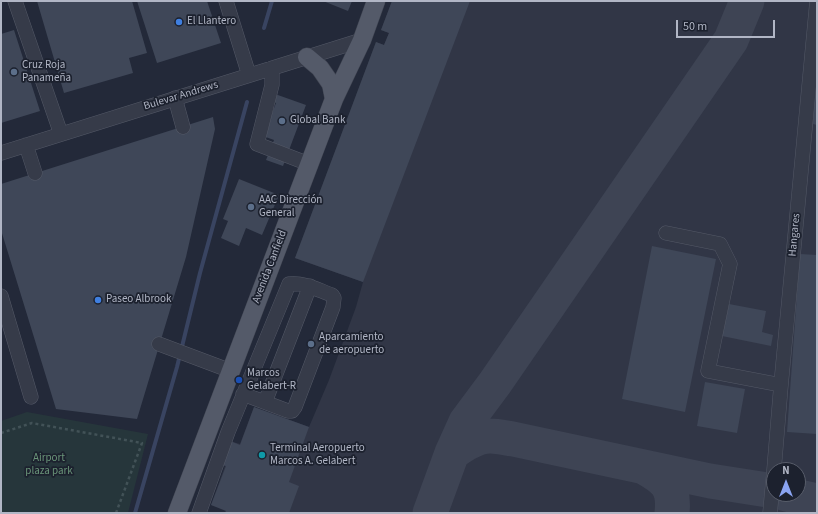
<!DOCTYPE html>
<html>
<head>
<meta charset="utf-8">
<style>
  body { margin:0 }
  #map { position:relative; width:818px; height:514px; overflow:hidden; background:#232939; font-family:"Source Sans 3",sans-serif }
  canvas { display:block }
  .frame { position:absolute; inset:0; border:2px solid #b1b6c5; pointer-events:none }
  .north { position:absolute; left:766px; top:462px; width:40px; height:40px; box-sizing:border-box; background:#1c212e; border:1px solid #585d6a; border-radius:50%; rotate:0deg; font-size:11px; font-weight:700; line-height:16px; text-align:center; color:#b1b6c5 }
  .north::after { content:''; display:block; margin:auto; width:14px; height:18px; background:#8aa4f2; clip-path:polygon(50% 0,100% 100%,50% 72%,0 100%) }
  .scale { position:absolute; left:676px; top:20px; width:99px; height:18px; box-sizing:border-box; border:2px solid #b1b6c5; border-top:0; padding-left:5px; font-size:12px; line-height:14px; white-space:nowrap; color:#b1b6c5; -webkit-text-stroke:3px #1c212e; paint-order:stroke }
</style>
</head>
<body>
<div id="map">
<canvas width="818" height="514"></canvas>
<div class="frame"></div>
<div class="north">N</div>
<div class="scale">50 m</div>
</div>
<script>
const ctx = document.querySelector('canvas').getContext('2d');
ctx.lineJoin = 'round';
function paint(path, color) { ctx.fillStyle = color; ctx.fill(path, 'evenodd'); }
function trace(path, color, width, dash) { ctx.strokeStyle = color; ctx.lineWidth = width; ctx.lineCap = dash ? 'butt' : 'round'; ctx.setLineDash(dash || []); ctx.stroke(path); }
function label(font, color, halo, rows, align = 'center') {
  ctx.font = font + ' "Source Sans 3",sans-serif'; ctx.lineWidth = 3.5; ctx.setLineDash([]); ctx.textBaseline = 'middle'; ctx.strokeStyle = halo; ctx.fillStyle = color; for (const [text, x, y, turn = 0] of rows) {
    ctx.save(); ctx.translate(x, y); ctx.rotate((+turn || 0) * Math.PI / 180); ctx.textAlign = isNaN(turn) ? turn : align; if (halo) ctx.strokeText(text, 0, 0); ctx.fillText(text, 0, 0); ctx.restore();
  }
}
const airport = new Path2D(`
  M392 1H817V513H225L226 510 211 505 225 466 222 465 230 441 240 444 254 407 309 427 329 380 356 307 363 282 295 258 376 42 384 45 389 33 381 30ZM774 470H798V494H774Z`);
const green = new Path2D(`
  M27 412 148 434 128 513H1V421Z`);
const stream = new Path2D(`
  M264 28 272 1
  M135 513 177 367 200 273 247 102`);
const taxiway = new Path2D(`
  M452 453C463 445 476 436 490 436 498 436 506 438 513 439L710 481 774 491
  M644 467C665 479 675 486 672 513
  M786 494 817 501
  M430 513 452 453 466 422 495 383 731 40 747 1`);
const building = new Path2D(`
  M37 1H132L147 53 129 58 133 73 64 93Z
  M137 1H207L221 43 157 63Z
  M323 1H352L348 11Z
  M392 1H470L363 282 295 258 376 42 384 45 389 33 381 30Z
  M14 30 40 111 1 123V34Z
  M816 85H817V125L813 124Z
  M275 94 306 105 283 166 266 160 274 140 263 136 276 103 272 101Z
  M213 117 215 129 186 257 137 419 56 409 1 230V184Z
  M239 179 279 195 262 235 246 228 239 246 221 238 228 221 223 219Z
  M652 246 716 259 685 412 622 399Z
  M800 254 817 255V434L787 432Z
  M729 304 766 311 762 332 773 335 771 346 722 336Z
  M705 382 745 389 737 433 697 426Z
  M254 407 309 427 289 482 299 486 289 513H225L226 511 211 505 226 466 222 465 230 441 240 445Z`);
const path = new Path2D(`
  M1 433 32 423 142 443 116 513`);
const minor = new Path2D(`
  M15 1 61 134
  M226 1 249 75
  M272 68V85L257 144 309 164
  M175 98 183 127
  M26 145 35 173
  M1 153 362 40
  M666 233 720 244 730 264 708 371 781 385
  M1 296 31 397
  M159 344 231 371
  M265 402 310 286
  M774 470 781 385 817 1
  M199 513 228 432 289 284C304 282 318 290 332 295L334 298 333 307 295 407 292 411H288L243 394
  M770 513 774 470`);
const major = new Path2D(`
  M307 57 320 68 331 84 334 99
  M177 513 334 99 362 40 376 1`);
const markers = [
  [179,22,4,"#3f7fe0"],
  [14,72,4,"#5c6f8a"],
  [282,121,4,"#5c6f8a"],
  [251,207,4,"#5c6f8a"],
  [98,300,4,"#3f7fe0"],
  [311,344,4,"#5c6f8a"],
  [239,380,4,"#1a4fb4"],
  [262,455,4,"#0f9aa8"]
];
const poiNames = [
  ["El Llantero",187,22],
  ["Cruz Roja",22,66],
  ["Panameña",22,79],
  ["Global Bank",290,121],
  ["AAC Dirección",259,201],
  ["General",259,214],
  ["Paseo Albrook",106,300],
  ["Aparcamiento",319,338],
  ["de aeropuerto",319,351],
  ["Marcos",247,374],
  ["Gelabert-R",247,387],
  ["Terminal Aeropuerto",270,449],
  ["Marcos A. Gelabert",270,462]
];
const streetNames = [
  ["Bulevar Andrews",181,96,-17],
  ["Hangares",795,235,-85],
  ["Avenida Canfield",270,267,-69]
];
const parkNames = [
  ["Airport",49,459],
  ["plaza park",49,472]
];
paint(airport, '#313646');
paint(green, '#26363b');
trace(stream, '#394461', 4);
trace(taxiway, '#3e4454', 35);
paint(building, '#3f4758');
trace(minor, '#545967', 15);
trace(major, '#404552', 19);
trace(path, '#425257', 2.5, [3, 3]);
trace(minor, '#363b49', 14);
trace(major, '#545a69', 18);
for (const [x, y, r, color] of markers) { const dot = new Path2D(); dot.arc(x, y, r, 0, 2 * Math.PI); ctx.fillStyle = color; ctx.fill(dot); trace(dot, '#1c212e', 1.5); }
label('11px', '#b1b6c5', '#1c212e', poiNames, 'left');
label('11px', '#b1b6c5', '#1c212e', streetNames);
label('11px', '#6a9579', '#1c212e', parkNames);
</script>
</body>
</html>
